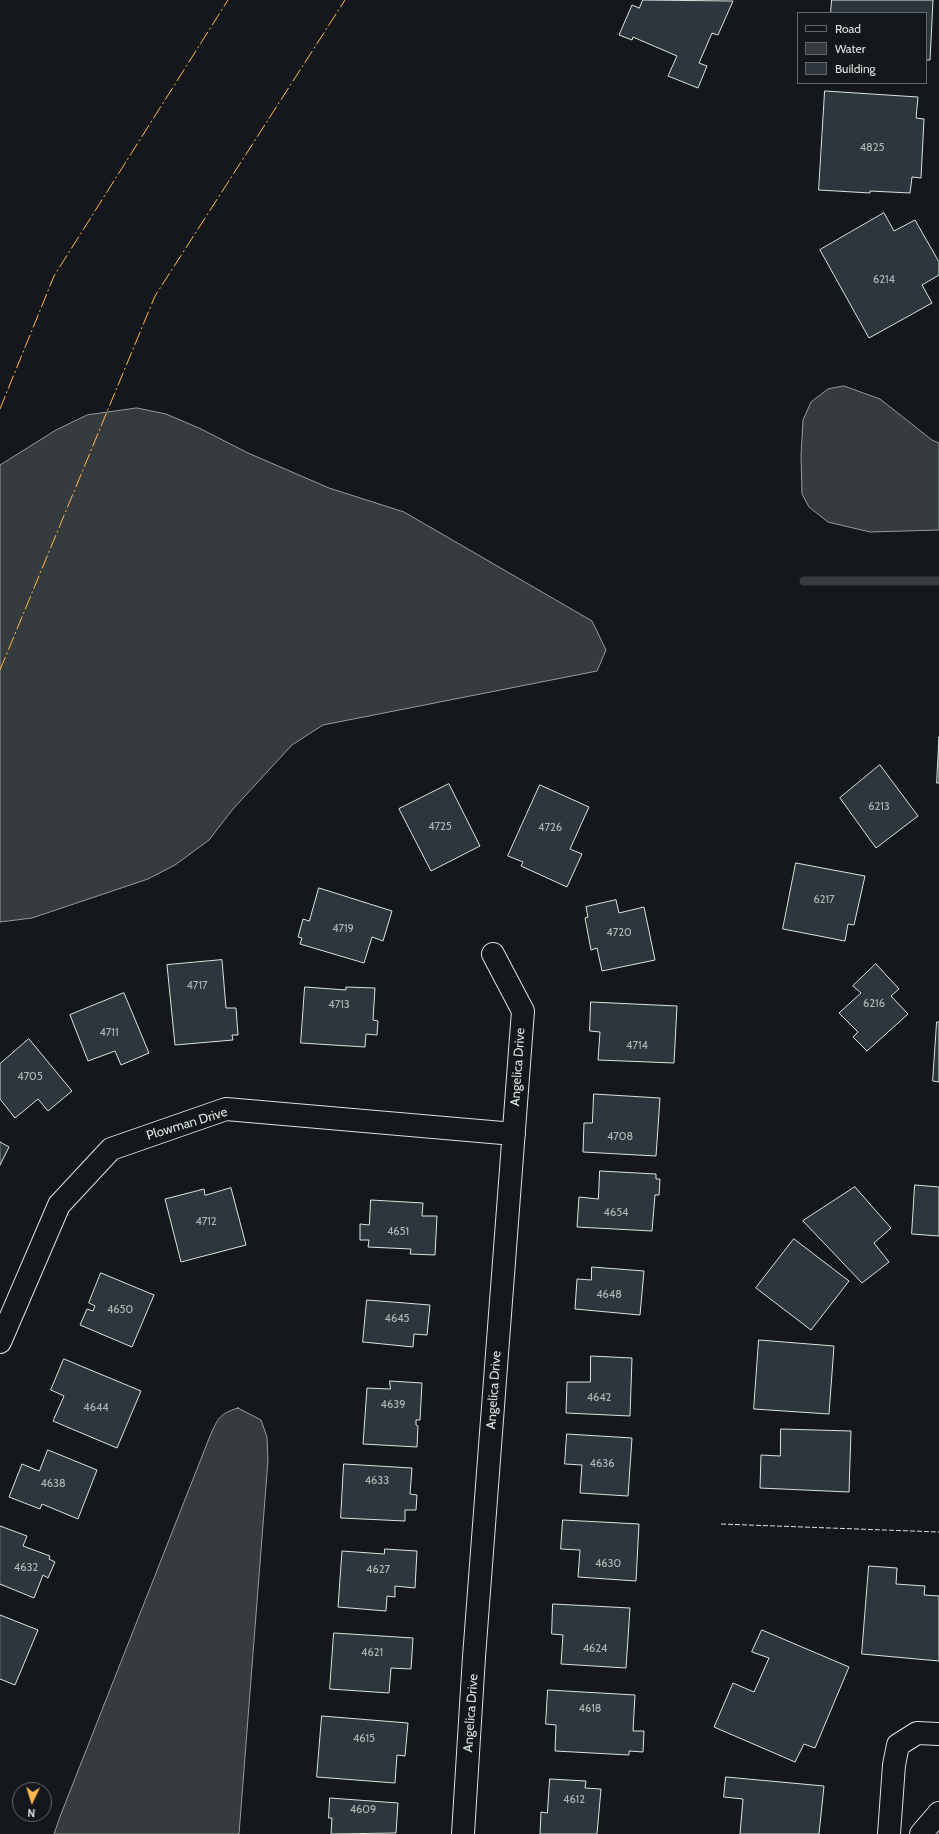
<!DOCTYPE html>
<html>
<head>
<meta charset="utf-8">
<style>
  body { margin:0 }
  #map { position:relative; width:939px; height:1834px; overflow:hidden; background:#14181c; font-family:Cabin,sans-serif }
  canvas { display:block }
  .legend { position:absolute; left:797px; top:12px; width:130px; height:72px; box-sizing:border-box; background:#14181c; border:1px solid #626a69; margin:0; padding:5px 7px; list-style:none; font-size:12px; color:#d8e6dc }
  .legend li { display:flex; align-items:center; gap:8px; height:20px }
  .legend b { width:20px; border:1px solid #626a69 }
  .north { position:absolute; left:12px; top:1782px; width:40px; height:40px; box-sizing:border-box; background:#14181c; border:1px solid #626a69; border-radius:50%; rotate:184deg; font-size:11px; font-weight:700; line-height:16px; text-align:center; color:#d8e6dc }
  .north::after { content:''; display:block; margin:auto; width:14px; height:18px; background:#ffb74d; clip-path:polygon(50% 0,100% 100%,50% 72%,0 100%) }
</style>
</head>
<body>
<div id="map">
<canvas width="939" height="1834"></canvas>
<ul class="legend">
<li><b style="height:5px;background:#14181c"></b>Road</li>
<li><b style="height:11px;background:#363b3e"></b>Water</li>
<li><b style="height:11px;background:#2c363c"></b>Building</li>
</ul>
<div class="north">N</div>
</div>
<script>
const ctx = document.querySelector('canvas').getContext('2d');
ctx.lineJoin = 'round';
function paint(path, color) { ctx.fillStyle = color; ctx.fill(path, 'evenodd'); }
function trace(path, color, width, dash) { ctx.strokeStyle = color; ctx.lineWidth = width; ctx.lineCap = dash ? 'butt' : 'round'; ctx.setLineDash(dash || []); ctx.stroke(path); }
function label(font, color, halo, rows, align = 'center') {
  ctx.font = font + ' Cabin,sans-serif'; ctx.lineWidth = 3; ctx.setLineDash([]); ctx.textBaseline = 'middle'; ctx.strokeStyle = halo; ctx.fillStyle = color; for (const [text, x, y, turn = 0] of rows) {
    ctx.save(); ctx.translate(x, y); ctx.rotate((+turn || 0) * Math.PI / 180); ctx.textAlign = isNaN(turn) ? turn : align; if (halo) ctx.strokeText(text, 0, 0); ctx.fillText(text, 0, 0); ctx.restore();
  }
}
const water = new Path2D(`
  M844 386 880 399 932 440 939 443V530L870 532 828 522 809 507 802 494 801 456 803 420 811 402 828 389Z
  M137 408 166 414 199 428 248 453 329 488 404 512 592 621 606 650 597 671 323 725 292 745 233 809 209 840 175 865 148 879 32 918 0 922V465L56 430 87 415Z
  M238 1408 261 1420 267 1437 268 1460 239 1834H54L61 1814 210 1436C218 1419 218 1414 238 1408Z`);
const stream = new Path2D(`
  M804 581H939`);
const building = new Path2D(`
  M643 0 733 1 718 35 712 33 699 63 707 66 698 88 668 76 677 56 633 37 632 40 619 35 632 5 639 8Z
  M832 0H933L930 60H926V13H831Z
  M825 91 918 97 916 118 924 119 921 178 912 177 910 193 870 191V193L819 190Z
  M884 213 894 231 915 220 939 262V275L922 285 932 303 869 338 820 250Z
  M939 737V783H937Z
  M880 765 918 816 876 848 840 798Z
  M449 784 480 846 431 871 399 809Z
  M540 785 589 807 570 849 582 854 567 887 521 866 523 862 508 856Z
  M796 863 865 876 854 925 848 924 845 941 783 929Z
  M319 888 392 911 383 941 372 937 364 963 300 944 302 938 298 937 303 919 309 921Z
  M616 900 619 913 644 907 655 960 602 971 597 948 591 950 585 918 588 917 586 907Z
  M222 960 226 1008H236L238 1035H232L233 1040 175 1045 167 965Z
  M876 964 899 989 891 996 908 1014 867 1051 853 1037 858 1032 839 1013 861 993 853 986Z
  M305 987 346 990V987L375 988 373 1020 378 1021 377 1035 366 1034 365 1047 301 1043Z
  M124 993 149 1053 121 1065 115 1051 88 1061 70 1015Z
  M591 1002 677 1006 674 1063 598 1060 600 1032 590 1031Z
  M937 1022H939V1082L933 1081Z
  M29 1039 72 1091 48 1111 38 1099 15 1118 0 1099V1064Z
  M594 1094 660 1098 656 1156 583 1152 584 1123H592Z
  M0 1142 9 1147 0 1165Z
  M600 1171 656 1174V1179H660L659 1195H655L652 1231 577 1227 579 1197 598 1199Z
  M915 1185 939 1187V1236L912 1234Z
  M855 1187 891 1228 874 1243 889 1262 862 1283 803 1221Z
  M231 1188 246 1245 181 1262 165 1199 204 1189 205 1195Z
  M371 1200 423 1203 422 1216H437L435 1255 410 1254 411 1249 368 1247 369 1240H360V1224L369 1225Z
  M794 1239 849 1281 811 1330 756 1288Z
  M592 1267 644 1271 640 1315 575 1309 577 1279 591 1280Z
  M101 1273 154 1295 132 1347 80 1325 87 1309 93 1311 95 1306 89 1303Z
  M367 1300 430 1305 427 1335 414 1334 413 1347 363 1342Z
  M759 1340 834 1346 829 1414 754 1409Z
  M591 1356 632 1358 630 1416 566 1413 567 1382H590Z
  M64 1359 141 1391 117 1448 53 1421 64 1396 51 1390Z
  M390 1381 422 1383 420 1420H416V1425L418 1426 417 1447 363 1444 367 1388 390 1389Z
  M781 1429 851 1431 849 1492 760 1488 761 1455 780 1456Z
  M567 1434 632 1438 628 1496 580 1493 582 1465 565 1464Z
  M48 1450 97 1470 78 1519 42 1504 40 1509 9 1497 22 1464 39 1471Z
  M344 1464 412 1468 410 1494 417 1495 416 1510H405V1521L341 1518Z
  M563 1520 639 1524 636 1581 578 1577 580 1550 561 1549Z
  M0 1526 27 1536 23 1546 50 1556 49 1559 55 1562 48 1578 43 1575 34 1598 0 1584Z
  M385 1549 417 1551 415 1588 395 1586V1597L387 1596 386 1611 338 1607 342 1551 384 1554Z
  M869 1566 897 1568 896 1584 925 1586 924 1595 939 1596V1661L862 1654Z
  M553 1604 630 1608 626 1668 561 1664 563 1635 552 1634Z
  M0 1615 38 1630 15 1685 0 1679Z
  M762 1630 849 1667 815 1748 804 1744 795 1762 714 1727 733 1683 754 1692 769 1658 752 1652Z
  M334 1633 413 1638 411 1669 391 1668 389 1693 330 1689Z
  M548 1690 635 1695 633 1731H644L643 1752 629 1751V1755L555 1751 556 1725 546 1724Z
  M322 1716 408 1723 405 1756 397 1755 395 1783 317 1777Z
  M726 1777 824 1786 819 1834H740L743 1799 724 1797Z
  M550 1779 586 1781 585 1788 601 1789 597 1834H540L541 1812 547 1813Z
  M330 1798 398 1803 396 1833 331 1834 332 1818H329Z`);
const minor = new Path2D(`
  M0 1342 59 1205 111 1149 226 1109 514 1134
  M463 1834 474 1657 523 1011 493 954
  M889 1834 894 1765 898 1745 917 1733 939 1734
  M921 1834 939 1813`);
const fence = new Path2D(`
  M721 1524 939 1532`);
const power = new Path2D(`
  M0 409 54 276 228 0
  M0 670 155 296 345 0`);
const numberNames = [
  ["4825",872,148],
  ["6214",884,280],
  ["6213",879,807],
  ["4725",440,827],
  ["4726",550,828],
  ["6217",824,900],
  ["4719",343,929],
  ["4720",619,933],
  ["4717",197,986],
  ["6216",874,1004],
  ["4713",339,1005],
  ["4711",109,1033],
  ["4714",637,1046],
  ["4705",30,1077],
  ["4708",620,1137],
  ["4654",616,1213],
  ["4712",206,1222],
  ["4651",398,1232],
  ["4648",609,1295],
  ["4650",120,1310],
  ["4645",397,1319],
  ["4642",599,1398],
  ["4639",393,1405],
  ["4644",96,1408],
  ["4636",602,1464],
  ["4633",377,1481],
  ["4638",53,1484],
  ["4630",608,1564],
  ["4632",26,1568],
  ["4627",378,1570],
  ["4624",595,1649],
  ["4621",372,1653],
  ["4618",590,1709],
  ["4615",364,1739],
  ["4612",574,1800],
  ["4609",363,1810]
];
const streetNames = [
  ["Angelica Drive",518,1067,-86],
  ["Plowman Drive",187,1124,-17],
  ["Angelica Drive",494,1390,-86],
  ["Angelica Drive",471,1713,-86]
];
paint(water, '#363b3e');
trace(water, '#939e99', 1);
trace(stream, '#363b3e', 9);
paint(building, '#2c363c');
trace(building, '#d8e6dc', 1);
trace(minor, '#d8e6dc', 24);
trace(minor, '#14181c', 22);
trace(fence, '#d8e6dc', 1, [5, 2]);
trace(power, '#ffb74d', 1, [14, 3, 2, 3]);
label('11px', '#adbab4', null, numberNames);
label('13px', '#d8e6dc', '#14181c', streetNames);
</script>
</body>
</html>
